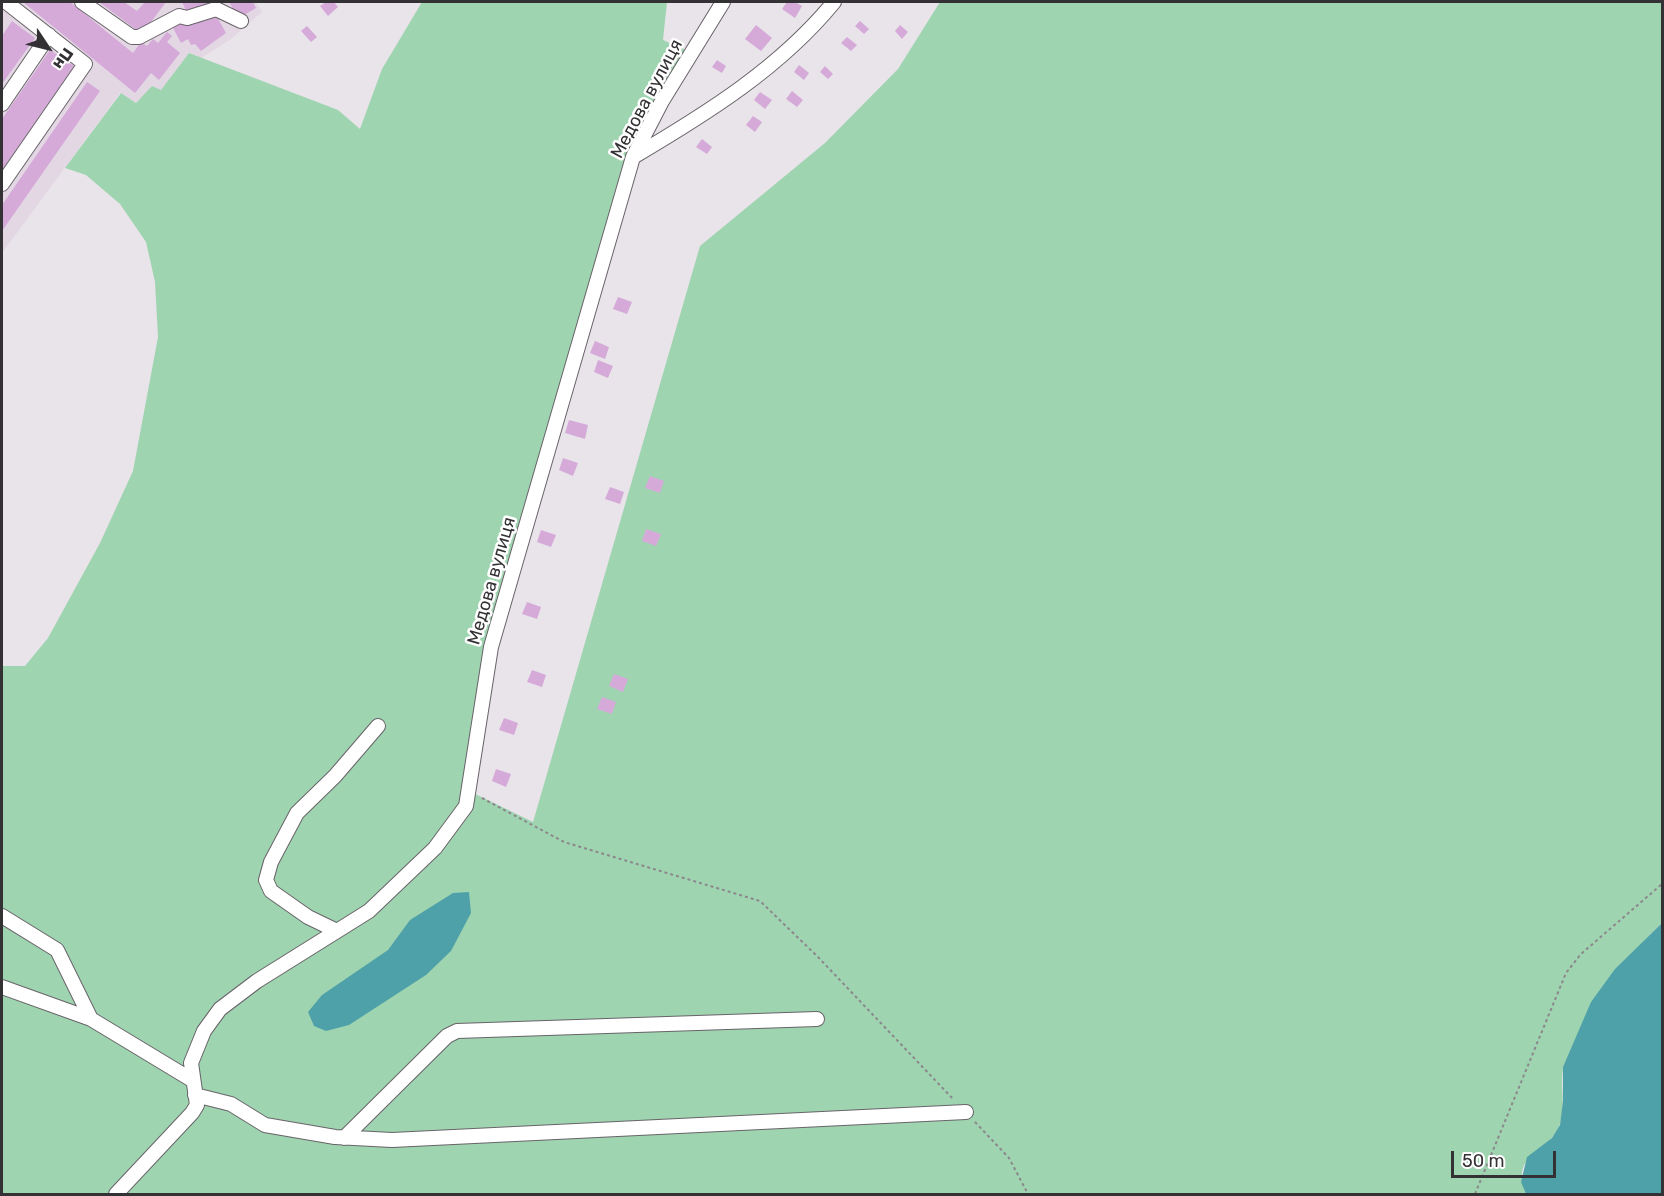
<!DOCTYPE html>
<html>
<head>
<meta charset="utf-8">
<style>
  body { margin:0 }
  #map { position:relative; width:1664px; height:1196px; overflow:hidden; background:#e9e3ea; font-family:Rubik,sans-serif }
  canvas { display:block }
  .frame { position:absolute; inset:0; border:3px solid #333134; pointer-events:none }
  .north { position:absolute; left:18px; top:18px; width:60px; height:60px; -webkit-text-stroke:4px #fff; paint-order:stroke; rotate:125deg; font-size:16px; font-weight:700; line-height:24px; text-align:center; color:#333134 }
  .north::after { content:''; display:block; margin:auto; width:21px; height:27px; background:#333134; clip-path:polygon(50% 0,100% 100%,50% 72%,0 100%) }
  .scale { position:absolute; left:1451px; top:1151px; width:105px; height:27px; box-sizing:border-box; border:3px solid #333134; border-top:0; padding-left:8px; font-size:18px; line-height:21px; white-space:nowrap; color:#333134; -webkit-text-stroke:4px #fff; paint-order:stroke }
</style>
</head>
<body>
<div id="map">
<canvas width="1664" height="1196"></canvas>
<div class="frame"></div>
<div class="north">Пн</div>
<div class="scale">50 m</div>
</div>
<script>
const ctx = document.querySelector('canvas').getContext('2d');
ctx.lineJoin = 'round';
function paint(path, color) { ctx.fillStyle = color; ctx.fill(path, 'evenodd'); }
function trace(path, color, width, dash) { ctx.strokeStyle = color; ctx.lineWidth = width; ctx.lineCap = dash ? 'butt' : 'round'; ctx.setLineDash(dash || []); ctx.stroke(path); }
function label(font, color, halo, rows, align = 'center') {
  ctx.font = font + ' Rubik,sans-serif'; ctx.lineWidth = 5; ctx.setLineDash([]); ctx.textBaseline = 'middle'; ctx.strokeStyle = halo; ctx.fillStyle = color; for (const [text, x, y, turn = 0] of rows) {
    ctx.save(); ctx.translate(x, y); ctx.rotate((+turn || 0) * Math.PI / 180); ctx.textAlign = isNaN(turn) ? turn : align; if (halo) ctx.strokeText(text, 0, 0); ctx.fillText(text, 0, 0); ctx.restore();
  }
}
const built = new Path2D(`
  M2 2H256L262 12 231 39 201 58 189 53 161 91 136 103 120 93 2 253Z`);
const green = new Path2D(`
  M422 2H667L663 40 686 50 628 158 484 649 465 789 533 822 700 246 825 143 898 69 940 2H1662V923C1655 930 1647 937 1640 946 1630 959 1564 1060 1563 1069 1560 1087 1566 1106 1560 1124 1551 1153 1509 1151 1526 1194H2V666H25L48 638 100 543 133 471 158 337 155 282 146 242 120 204 86 175 65 168 121 93 136 103 152 86 161 90 189 53 338 110 360 129 382 69Z`);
const water = new Path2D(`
  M469 892 471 913 451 951 426 975 349 1025 326 1031 314 1026 308 1012 322 995 388 950 410 920 453 893Z
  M1662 923V1194H1526L1521 1182 1527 1157 1552 1138 1560 1125 1563 1101V1067L1591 1002 1615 969Z`);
const building = new Path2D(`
  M23 2H70L133 53 141 42 147 46 153 39 158 43 167 32 172 36 167 42 180 53 159 80 151 73 135 93Z
  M99 2H124L137 11 145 2H166L142 34Z
  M182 2H210L188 15Z
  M229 2H253L256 8 239 18Z
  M326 2H334L338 7 328 16 320 6Z
  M787 2H795L802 6 795 18 782 9Z
  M216 15 226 33 201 51 195 44 191 45 188 39 181 43 172 26Z
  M12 21 35 38 2 84V36Z
  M860 21 869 29 864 34 855 26Z
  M756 25 772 38 761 51 745 39Z
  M900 25 908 32 902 39 895 31Z
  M307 26 317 37 311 42 301 31Z
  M847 37 857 45 851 51 841 43Z
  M50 50 74 66 2 170V119Z
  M717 60 726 66 722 73 712 67Z
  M799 65 809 73 804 80 794 72Z
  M825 66 833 74 828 79 820 72Z
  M87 82 100 91 2 231V205Z
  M792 91 803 100 797 107 786 99Z
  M760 92 772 100 765 109 754 100Z
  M753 116 762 122 755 132 746 125Z
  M702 139 712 147 707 154 696 147Z
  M618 297 632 302 627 314 613 309Z
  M595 341 609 347 605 359 590 353Z
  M598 360 613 366 608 378 594 372Z
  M569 420 588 425 585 439 565 433Z
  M563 458 578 463 573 476 559 470Z
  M650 476 664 481 660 493 645 488Z
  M610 487 624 492 620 504 605 499Z
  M646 529 661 534 656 546 642 541Z
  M541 530 556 535 551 547 537 542Z
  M527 602 541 607 537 619 522 614Z
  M532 670 546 675 542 687 527 682Z
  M614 674 628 679 623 692 609 686Z
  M602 697 616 702 612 714 597 709Z
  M504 718 518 723 514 735 499 730Z
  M496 769 511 774 506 787 492 781Z`);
const path = new Path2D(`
  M482 798 564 842 760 901 818 957 953 1099
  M975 1122 1009 1158 1028 1194
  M1475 1194 1566 973 1581 954 1662 884`);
const minor = new Path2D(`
  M82 2 132 37H139L179 16 187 18 216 9 241 21
  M2 104 49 35
  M633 157C706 114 780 68 834 2
  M2 184 85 64 6 2
  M2 916 57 950 91 1019
  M337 931 308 917 271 891 266 880 271 862 297 813 335 776 378 726
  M2 987 91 1019 192 1080
  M195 1095 231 1104 265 1125 335 1137 392 1140 966 1112
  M344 1138 447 1036 457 1031 817 1019
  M116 1194 192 1113 197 1105 191 1063 204 1031 220 1009 257 981 369 911 435 848 466 806 491 647 633 157 662 101 723 2`);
const streetNames = [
  ["Медова вулиця",647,99,-62],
  ["Медова вулиця",492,581,-74]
];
paint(built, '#e3d7e4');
paint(green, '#9fd4b0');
paint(water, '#4fa1a9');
paint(building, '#d5aad9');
trace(minor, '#686369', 16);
trace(path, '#8b878c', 2, [3, 3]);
trace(minor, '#fff', 14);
label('18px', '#333134', '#fff', streetNames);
</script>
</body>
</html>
